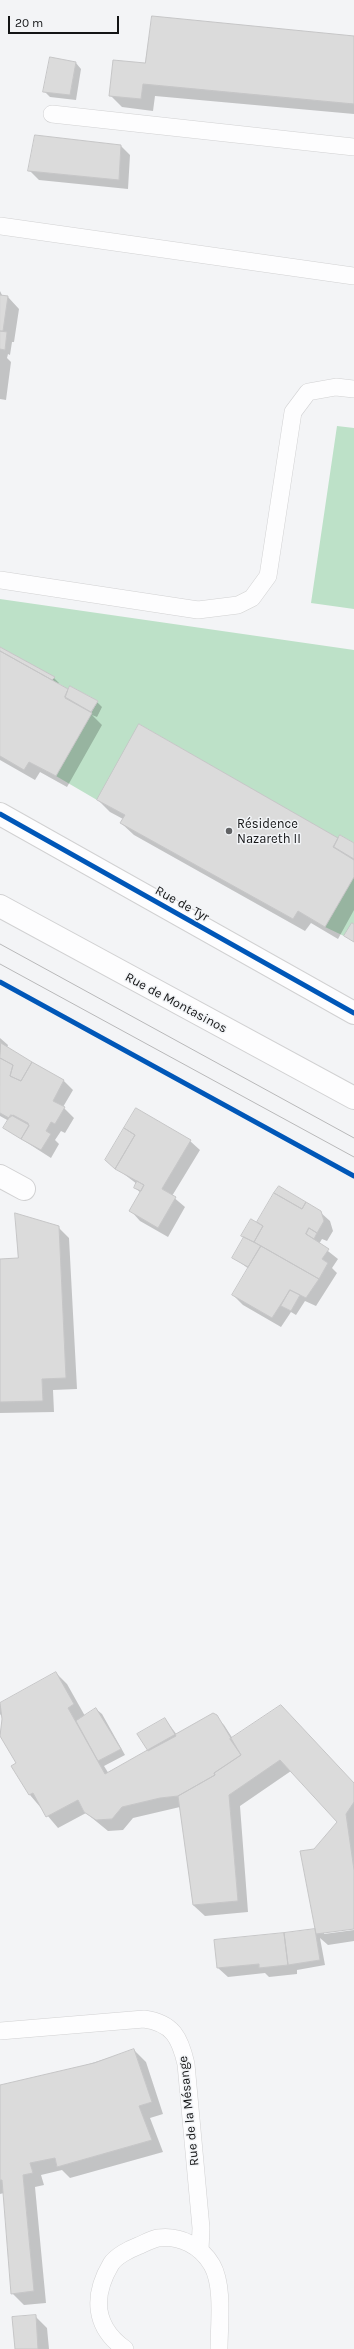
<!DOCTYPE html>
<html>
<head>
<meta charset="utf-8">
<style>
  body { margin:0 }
  #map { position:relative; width:354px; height:2349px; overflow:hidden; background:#f3f4f6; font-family:Karla,sans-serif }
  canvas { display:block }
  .scale { position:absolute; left:8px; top:16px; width:111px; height:18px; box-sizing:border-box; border:2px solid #131415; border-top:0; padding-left:5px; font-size:12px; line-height:14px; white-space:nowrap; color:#131415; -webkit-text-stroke:3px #f2f4f7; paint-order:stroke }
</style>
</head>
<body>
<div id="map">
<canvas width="354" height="2349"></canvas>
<div class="scale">20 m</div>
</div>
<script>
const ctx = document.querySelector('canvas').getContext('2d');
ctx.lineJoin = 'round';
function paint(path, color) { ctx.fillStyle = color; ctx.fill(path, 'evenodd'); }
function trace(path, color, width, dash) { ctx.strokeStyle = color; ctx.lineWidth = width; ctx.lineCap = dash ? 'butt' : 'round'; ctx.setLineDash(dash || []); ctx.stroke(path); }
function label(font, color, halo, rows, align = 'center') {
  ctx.font = font + ' Karla,sans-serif'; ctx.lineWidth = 3; ctx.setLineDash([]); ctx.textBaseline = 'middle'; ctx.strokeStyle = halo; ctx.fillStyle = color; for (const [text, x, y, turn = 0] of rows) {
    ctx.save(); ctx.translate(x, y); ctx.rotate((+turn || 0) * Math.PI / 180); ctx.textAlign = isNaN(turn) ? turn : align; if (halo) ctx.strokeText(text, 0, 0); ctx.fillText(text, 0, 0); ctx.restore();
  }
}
const green = new Path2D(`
  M337 426 354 428V609L311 603Z
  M0 599 354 650V843L340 835 338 839 139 724 97 800 56 776 98 701 70 686 68 689 52 680 54 677 0 647Z
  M354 876V924L352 923 344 936 325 927Z`);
const shadow = new Path2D(`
  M354 38V114L155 96 153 111 122 107 110 95 146 64Z
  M51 58 76 63 81 69 76 100 50 97 44 91Z
  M36 136 121 146 130 155 128 189 39 180 29 170Z
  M0 291 3 297H8L19 309 14 342H12L10 355 8 354 7 358 11 362 6 400 0 399Z
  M0 648 54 678 59 683 58 685 69 692 97 702 102 707 97 717 92 715 102 725 67 787 40 772 35 780 0 760V653H3Z
  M139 725 339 840 354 844V910L338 939 311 923 305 931 134 835 121 823 123 819 110 812 98 800Z
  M0 1038 8 1045 7 1048 63 1080 73 1090 63 1107 74 1118 65 1133 61 1131 55 1140 59 1144 51 1158 4 1128 9 1121 0 1116Z
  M190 1141 200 1150 172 1196 185 1207 168 1237 140 1221 131 1211 141 1193 135 1188 137 1184 112 1165Z
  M320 1212 330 1221 333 1231 327 1241 322 1239 319 1244 338 1259 332 1268 337 1273 316 1306 305 1301 296 1315 291 1312 281 1327 243 1305 233 1295 249 1269 234 1258 262 1225 258 1222Z
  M58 1227 69 1238 77 1389 53 1390 54 1412 0 1413V1260L20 1259Z
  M56 1673 67 1684 85 1716 96 1709 102 1714 125 1755 104 1766 109 1774 148 1751 165 1719 177 1735 213 1714 224 1725 233 1739 354 1784V1928L324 1932V1934L354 1930V1941L328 1945 320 1938 325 1965 297 1970V1974L269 1977 265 1973 228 1977 218 1968 215 1941 316 1930 315 1850 339 1822 291 1771 240 1806 248 1912 205 1916 193 1905 180 1807 133 1818 123 1830 108 1831 86 1813 58 1828 30 1795 13 1766 17 1763 0 1734 3 1718 0 1714V1704Z
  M134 2050 146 2062 163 2114 150 2118 163 2152 70 2178 62 2170 41 2175 44 2185 35 2187 46 2303 24 2305 12 2293 4 2193 0 2194V2086L47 2077Z
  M35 2316 47 2328 49 2349H16Z`);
const building = new Path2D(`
  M152 16 354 36V104L143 84 141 99 109 96 113 60 145 63Z
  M50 57 76 62 70 95 43 92Z
  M35 135 121 145 119 180 28 171Z
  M0 295 8 296 3 331H0Z
  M0 331 7 332 5 350 0 349Z
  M0 647 55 677 52 680 0 651Z
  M0 651 68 689 65 698 92 713 56 776 29 762 24 770 0 756Z
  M70 686 98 701 91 712 65 697Z
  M139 724 338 838 333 847 354 860V877L325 927 298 911 293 919 120 823 125 815 97 800Z
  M340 835 354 843V859L334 847Z
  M352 923 354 924V942L344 936Z
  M1 1043 32 1062 21 1081 10 1076 13 1065 0 1058Z
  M0 1058 13 1065 10 1076 21 1081 32 1062 64 1080 53 1101 65 1107 55 1124 51 1122 46 1131 51 1134 41 1150 21 1139 29 1126 28 1123 13 1115 9 1118 0 1113Z
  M136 1108 191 1140 163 1187 162 1189 176 1197 158 1228 129 1211 144 1185 115 1169 135 1135 124 1128Z
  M11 1115 29 1125 21 1139 3 1128Z
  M124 1128 135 1135 115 1169 105 1160Z
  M137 1181 144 1185 141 1191 134 1188Z
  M279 1186 306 1202 302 1209 274 1193Z
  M274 1193 302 1209 306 1202 321 1211 324 1221 317 1233 309 1228 306 1234 329 1249 322 1259 328 1263 319 1279 254 1242 263 1226 257 1222Z
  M15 1213 59 1226 66 1378 42 1379 43 1401 0 1402V1259L18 1258Z
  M251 1219 263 1226 254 1242 241 1236Z
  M309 1228 317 1233 314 1239 306 1234Z
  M244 1237 261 1246 248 1267 232 1258Z
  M261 1246 319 1279 306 1298 290 1290 272 1318 232 1295Z
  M290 1290 300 1295 291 1311 281 1306Z
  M56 1672 74 1704 68 1708 105 1774 213 1713 217 1715 241 1755 214 1773 215 1775 178 1796 160 1798 122 1807 112 1819 96 1820 84 1812 78 1800 46 1817 33 1793 29 1795 11 1766 16 1763 0 1736 2 1719 0 1703Z
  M281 1705 354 1783V1802L346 1814 354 1870V1929L316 1934 300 1851 314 1849 337 1822 280 1760 229 1795 238 1901 193 1905 178 1796 215 1775 214 1773 241 1755 230 1739Z
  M96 1708 121 1749 98 1761 76 1721Z
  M165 1718 176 1736 148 1751 137 1734Z
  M315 1929 320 1960 288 1965 284 1933Z
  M284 1933 288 1965 259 1968V1964L217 1968 214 1940Z
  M134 2049 152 2102 139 2106 152 2140 57 2167 55 2158 30 2163 33 2173 23 2175 34 2291 11 2294 2 2180H0V2085L94 2063Z
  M36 2315 38 2349H15L12 2317Z`);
const lane = new Path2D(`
  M52 114 354 147
  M0 226 354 276
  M0 580 198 610 238 605 252 598 268 576 293 412 308 392 336 387 354 389
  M0 2031 144 2019C173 2023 180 2038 186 2064L201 2228 200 2250
  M125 2349C94 2327 92 2296 111 2264 116 2256 130 2249 138 2246 145 2243 152 2239 158 2238 180 2235 201 2246 212 2265 224 2286 219 2325 219 2349`);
const street = new Path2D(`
  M0 814 354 1013
  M0 906 354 1098
  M0 1176 24 1189`);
const tram = new Path2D(`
  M0 944 354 1138
  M0 964 354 1157`);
const cycleway = new Path2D(`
  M0 814 354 1013
  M0 982 354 1176`);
const markers = [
  [229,831,4,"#616264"]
];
const poiNames = [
  ["Résidence",237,824],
  ["Nazareth II",237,839]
];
const streetNames = [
  ["Rue de Tyr",182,904,29],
  ["Rue de Montasinos",176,1003,28],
  ["Rue de la Mésange",189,2111,-96]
];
paint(green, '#bde1c8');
paint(shadow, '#0003');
paint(building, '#dbdbdb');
trace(building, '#c6c6c7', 1);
trace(lane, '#d1d1d2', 18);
trace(street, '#d1d1d2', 24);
trace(lane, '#fdfdfe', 17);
trace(street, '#fdfdfe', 22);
trace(tram, '#b8b8b9', 1);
trace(cycleway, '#0057b8', 5);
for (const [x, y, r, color] of markers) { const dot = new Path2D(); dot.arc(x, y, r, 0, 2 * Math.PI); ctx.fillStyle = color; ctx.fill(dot); trace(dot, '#f2f4f7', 1.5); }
label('13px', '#131415', '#f2f4f7', poiNames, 'left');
label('13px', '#131415', '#f2f4f7', streetNames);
</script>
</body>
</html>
